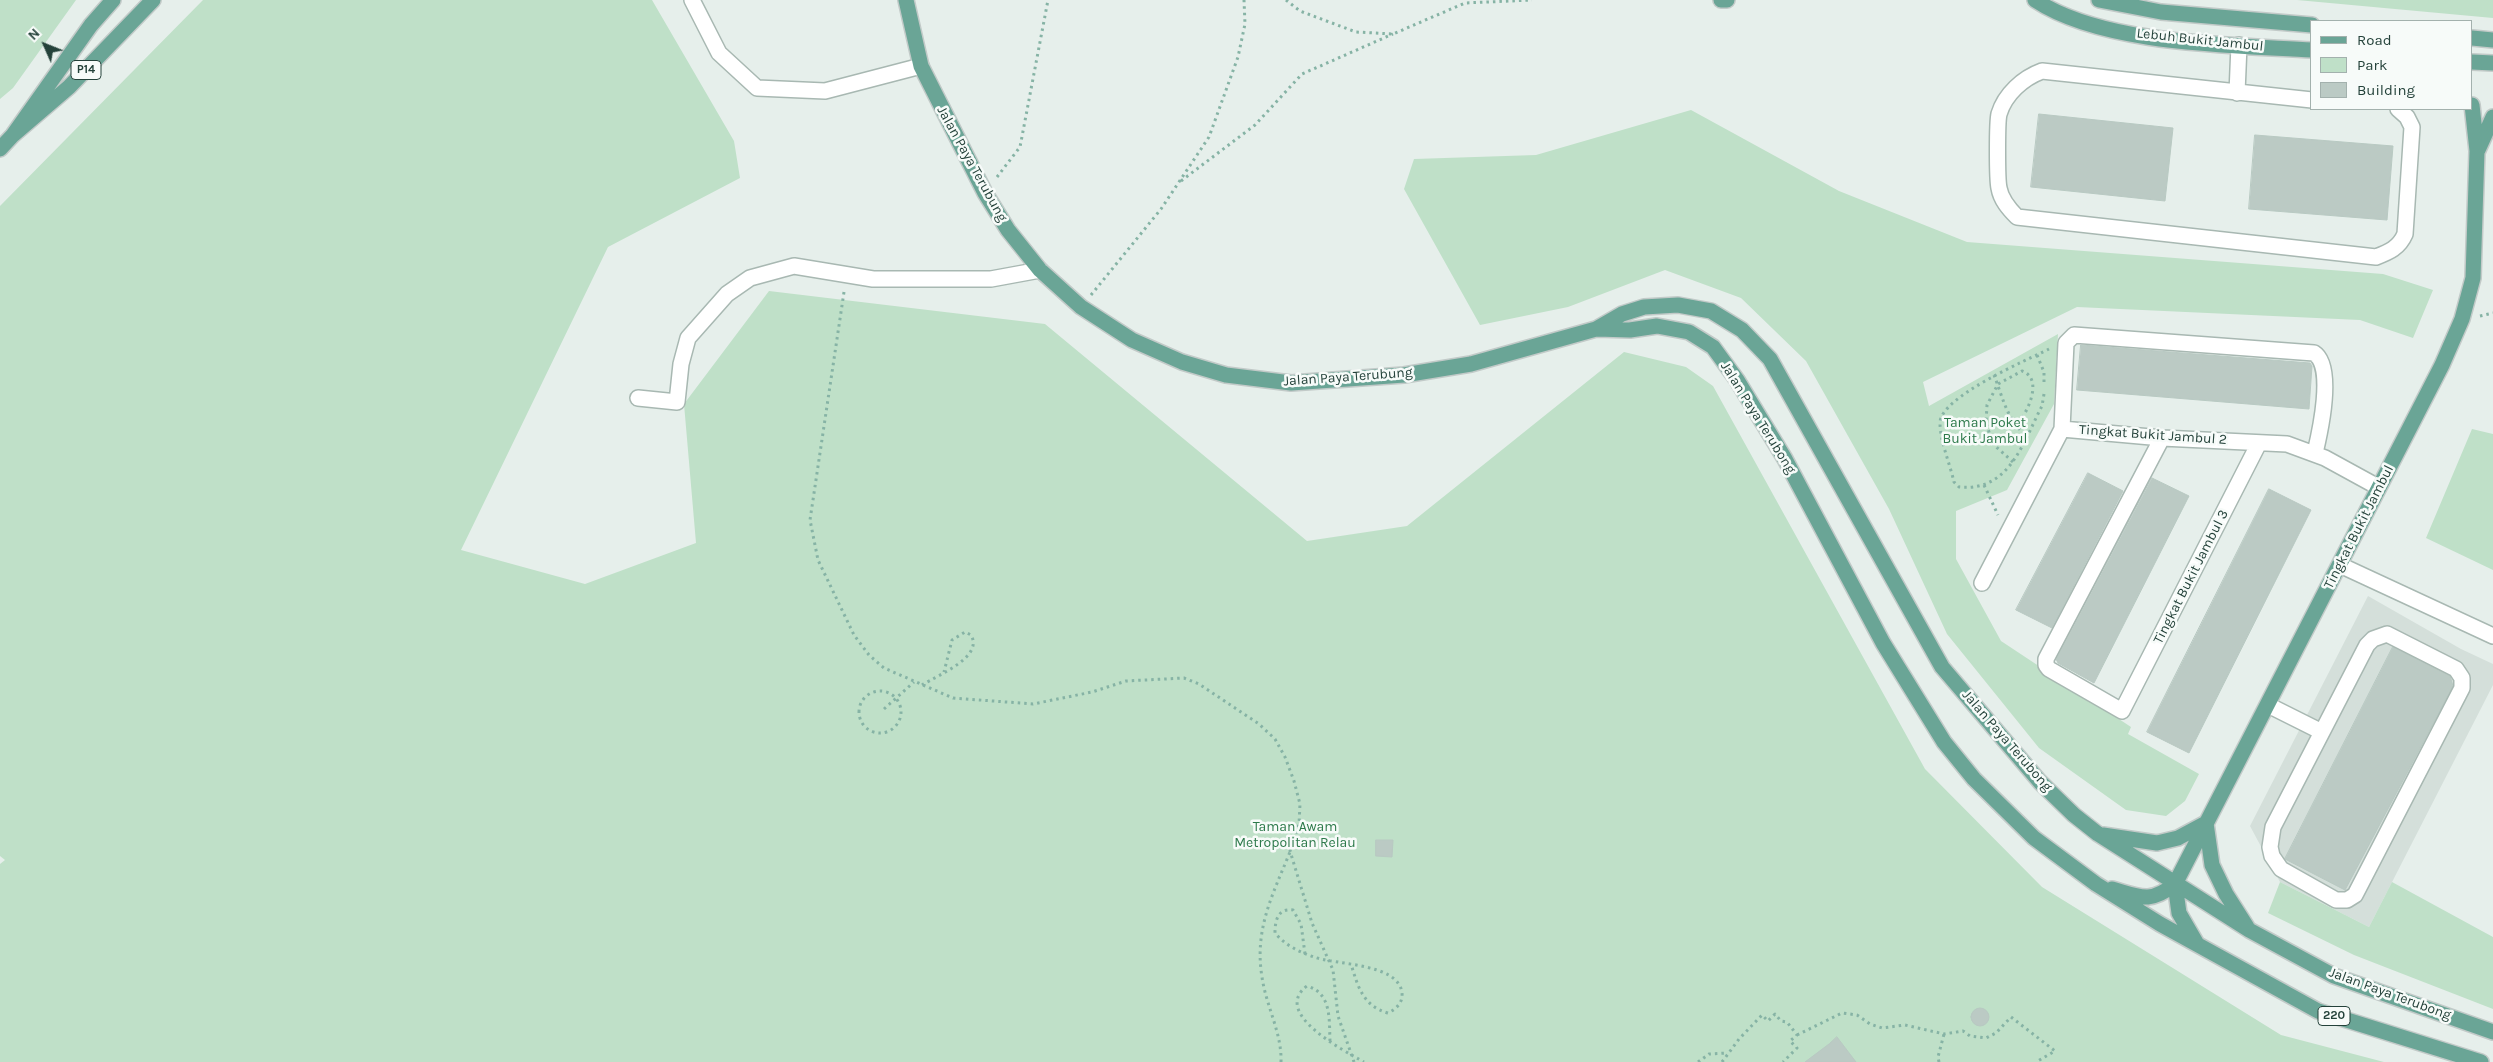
<!DOCTYPE html>
<html>
<head>
<meta charset="utf-8">
<style>
  body { margin:0 }
  #map { position:relative; width:2493px; height:1062px; overflow:hidden; background:#e6efeb; font-family:Karla,sans-serif }
  canvas { display:block }
  .legend { position:absolute; left:2310px; top:20px; width:162px; height:90px; box-sizing:border-box; background:#f7fbf9; border:1px solid #a3b1ad; margin:0; padding:6px 9px; list-style:none; font-size:15px; color:#24423a }
  .legend li { display:flex; align-items:center; gap:10px; height:25px }
  .legend b { width:25px; border:1px solid #a3b1ad }
  .north { position:absolute; left:20px; top:20px; width:50px; height:50px; -webkit-text-stroke:4px #f7fbf9; paint-order:stroke; rotate:314deg; font-size:14px; font-weight:700; line-height:20px; text-align:center; color:#24423a }
  .north::after { content:''; display:block; margin:auto; width:18px; height:22px; background:#24423a; clip-path:polygon(50% 0,100% 100%,50% 72%,0 100%) }
</style>
</head>
<body>
<div id="map">
<canvas width="2493" height="1062"></canvas>
<ul class="legend">
<li><b style="height:6px;background:#6aa596"></b>Road</li>
<li><b style="height:14px;background:#bfe0c8"></b>Park</li>
<li><b style="height:14px;background:#bbcac4"></b>Building</li>
</ul>
<div class="north">N</div>
</div>
<script>
const ctx = document.querySelector('canvas').getContext('2d');
ctx.lineJoin = 'round';
function paint(path, color) { ctx.fillStyle = color; ctx.fill(path, 'evenodd'); }
function trace(path, color, width, dash) { ctx.strokeStyle = color; ctx.lineWidth = width; ctx.lineCap = dash ? 'butt' : 'round'; ctx.setLineDash(dash || []); ctx.stroke(path); }
function label(font, color, halo, rows, align = 'center') {
  ctx.font = font + ' Karla,sans-serif'; ctx.lineWidth = 5; ctx.setLineDash([]); ctx.textBaseline = 'middle'; ctx.strokeStyle = halo; ctx.fillStyle = color; for (const [text, x, y, turn = 0] of rows) {
    ctx.save(); ctx.translate(x, y); ctx.rotate((+turn || 0) * Math.PI / 180); ctx.textAlign = isNaN(turn) ? turn : align; if (halo) ctx.strokeText(text, 0, 0); ctx.fillText(text, 0, 0); ctx.restore();
  }
}
const built = new Path2D(`
  M2368 596 2461 649 2493 664V685L2369 927 2280 882 2250 826Z`);
const green = new Path2D(`
  M0 0H76L13 88 0 99Z
  M203 0H652L734 141 740 178 608 247 461 550 585 584 696 543 684 404 769 291 1045 324 1307 541 1407 526 1624 352 1686 367 1713 386 1925 769 2042 887 2281 1035 2384 1062H0V864L5 860 0 856V206Z
  M2297 0H2493V18Z
  M1691 110 1839 191 1967 242 2383 274 2433 290 2413 338 2360 320 2077 307 1923 382 1929 406 2058 334 2054 404 2007 490 1956 511V559L2001 641 2131 727 2128 734 2199 774 2185 801 2166 816 2126 810 2039 748 1947 634 1889 509 1806 361 1741 298 1665 270 1568 307 1480 325 1404 189 1414 159 1536 155Z
  M2472 429 2493 434V570L2426 538Z
  M2280 882 2369 927 2392 882 2493 937V1009L2354 955 2268 913Z`);
const building = new Path2D(`
  M2039 114 2173 128 2165 201 2031 187Z
  M2255 135 2393 146 2387 220 2249 209Z
  M2081 345 2310 363 2312 366 2309 409 2077 390Z
  M2088 473 2123 491 2052 628 2016 610Z
  M2152 478 2189 496 2094 683 2058 663 2056 659Z
  M2269 489 2311 510 2189 753 2147 732Z
  M2393 647 2450 676 2453 686 2345 890 2285 859Z
  M1376 840H1393L1392 857 1376 856Z
  M1971 1017a9 9 0 1 1 18 0a9 9 0 1 1-18 0Z
  M1837 1037 1856 1062H1805L1829 1044Z`);
const path = new Path2D(`
  M1286 0 1300 11 1356 32 1393 34 1465 3 1532 0
  M997 177 1020 147 1048 0
  M1181 181 1255 125 1302 74 1393 34
  M844 292 810 520 818 560 854 635 869 655 884 668 953 698 1033 704 1092 692 1126 681 1184 678 1199 684 1259 724 1275 739 1285 757 1294 781 1300 804 1299 824 1290 851 1312 923 1333 970 1338 1016 1354 1062
  M1091 295 1161 209 1209 137 1238 57 1245 24 1244 0
  M2480 316 2493 313
  M2037 355 2044 372V383
  M1994 375C2002 395 2008 424 2027 435
  M2044 394 2042 406C2023 442 2010 492 1959 487L1954 482C1950 464 1940 441 1940 423 1940 397 2027 360 2049 349
  M2013 462 1993 444 1986 423 1987 405 1998 384 2022 371C2045 379 2026 416 2015 427
  M1984 485 1998 515
  M922 685C938 675 984 657 971 635L965 632 952 640 944 672
  M859 712a21 21 0 1 1 42 0a21 21 0 1 1-42 0Z
  M884 709 914 682
  M1305 954 1301 924 1293 910C1278 908 1275 920 1275 933 1285 945 1299 952 1314 957 1335 965 1399 963 1402 993 1403 1003 1396 1009 1388 1013 1363 1006 1358 987 1351 964
  M1797 1035 1842 1013 1857 1015 1870 1024 1882 1028 1905 1025 1944 1034 1963 1031 1970 1036 1986 1038 1996 1033 2011 1017 2055 1051 2036 1062
  M1330 1041C1329 1020 1332 993 1307 986 1271 1013 1343 1050 1364 1062
  M1281 1062C1282 1033 1266 1006 1262 977 1254 929 1273 894 1290 852
  M1698 1062 1709 1054 1727 1053
  M1722 1062 1739 1039 1762 1015 1768 1021 1775 1014 1781 1021 1787 1022 1797 1035 1790 1041 1797 1048 1783 1062
  M1939 1062 1938 1057 1944 1034`);
const minor = new Path2D(`
  M692 0 719 53 757 88 825 91 921 66
  M2237 93 2239 45
  M2312 100 2042 71C2023 78 2005 94 1999 114 1997 122 1997 179 1999 188 2001 200 2009 209 2017 217L2376 257C2389 252 2399 248 2405 234L2412 127 2407 117 2398 109
  M638 398 677 402 681 364 688 338 727 294 750 278 794 266 873 279H991L1040 270
  M2062 429 2162 438 2287 444 2325 458 2378 487
  M2162 438 2046 659V665L2049 669 2122 711 2259 443
  M2340 565 2493 636
  M1982 583 2062 429 2066 343 2074 335 2314 353C2335 366 2320 432 2315 453
  M2387 634 2456 669 2462 678V688L2355 895 2347 900H2336L2281 869 2272 856 2270 847 2273 827 2367 645 2373 639Z
  M2268 705 2322 732`);
const major = new Path2D(`
  M906 0 921 66 985 193 1008 230 1040 270 1081 307 1132 340 1182 362 1226 375 1291 383 1404 375 1471 364 1596 329 1622 314 1644 307 1678 305 1711 311 1742 330 1770 359 1942 667 2040 782 2074 815 2098 834 2249 930 2334 976 2493 1032
  M1721 0H1727
  M2035 0C2103 45 2231 45 2312 50
  M2099 0 2161 12 2312 25
  M2472 38 2493 40
  M2472 62 2493 63
  M13 135 69 87 153 0
  M0 149 13 135 91 25 113 0
  M2478 150 2493 117
  M1597 329 1630 330 1657 326 1689 332 1713 347 1737 380 1785 459 1883 643 1944 742 1974 779 2034 838 2096 884 2160 924 2318 1011 2481 1062
  M2206 823 2212 865 2226 894 2247 927
  M2103 835 2157 843 2178 838 2206 823
  M2175 884 2179 913 2197 944
  M2112 889C2140 897 2150 904 2175 884L2442 365 2462 319 2473 278 2477 151 2472 105`);
const shields = [
  [86,70,30],
  [2334,1016,32]
];
const shieldNames = [
  ["P14",86,70],
  ["220",2334,1016]
];
const streetNames = [
  ["Lebuh Bukit Jambul",2200,40,6],
  ["Jalan Paya Terubung",972,164,61],
  ["Jalan Paya Terubung",1348,377,-4],
  ["Jalan Paya Terubong",1758,418,58],
  ["Tingkat Bukit Jambul 2",2153,435,4],
  ["Tingkat Bukit Jambul",2359,527,-63],
  ["Tingkat Bukit Jambul 3",2191,577,-63],
  ["Jalan Paya Terubong",2007,741,49],
  ["Jalan Paya Terubong",2390,994,20]
];
const parkNames = [
  ["Taman Poket",1985,423],
  ["Bukit Jambul",1985,439],
  ["Taman Awam",1295,827],
  ["Metropolitan Relau",1295,843]
];
paint(built, '#d4dfda');
paint(green, '#bfe0c8');
paint(building, '#bbcac4');
trace(building, '#b8c9c2', 1);
trace(minor, '#a8b8b2', 18);
trace(major, '#c2cac8', 18);
trace(path, '#86b3a5', 3, [2.5, 4]);
trace(minor, '#fff', 15);
trace(major, '#6aa596', 15);
for (const [x, y, w] of shields) { const box = new Path2D(); box.roundRect(x - w / 2, y - 9.5, w, 19, 4); ctx.fillStyle = '#f7fbf9'; ctx.fill(box); trace(box, '#24423a', 1); }
label('bold 12px', '#24423a', null, shieldNames);
label('14px', '#24423a', '#f7fbf9', streetNames);
label('14px', '#2d7a4b', '#f7fbf9', parkNames);
</script>
</body>
</html>
